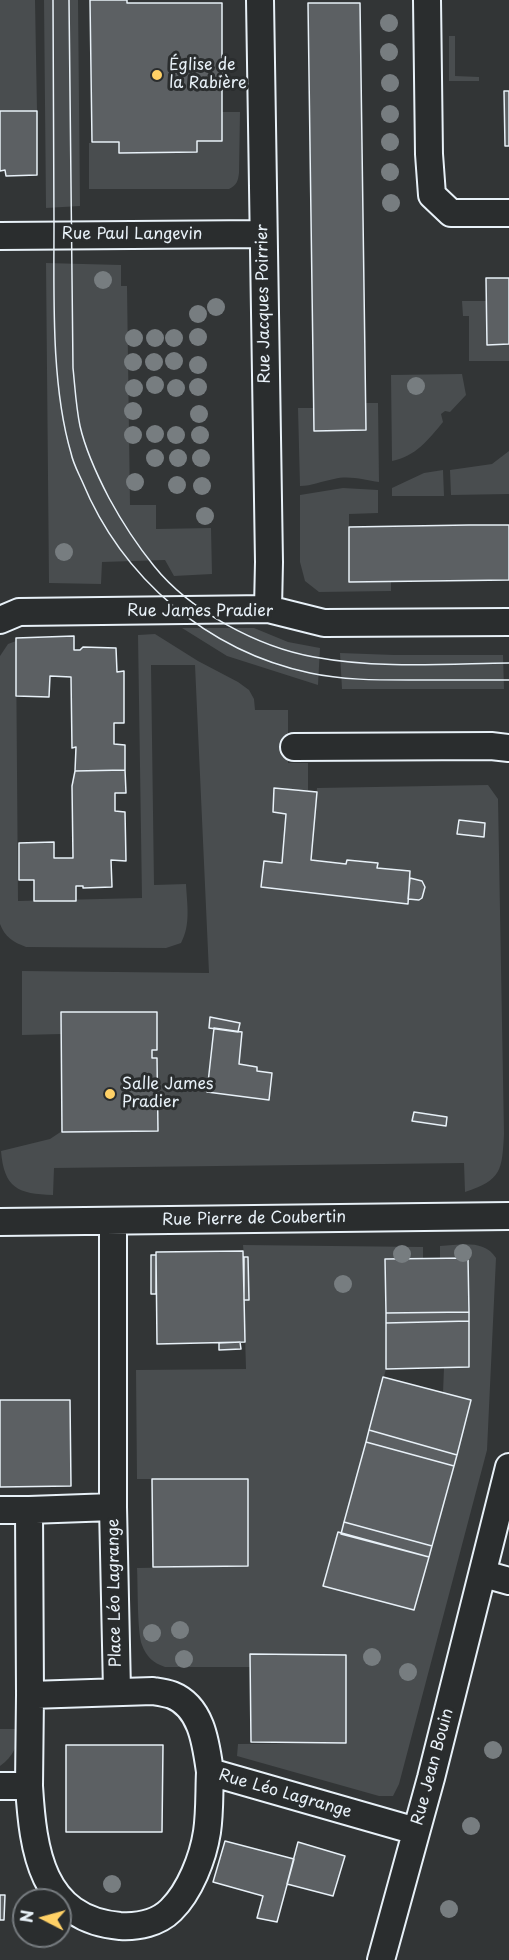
<!DOCTYPE html>
<html>
<head>
<meta charset="utf-8">
<style>
  body { margin:0 }
  #map { position:relative; width:509px; height:1960px; overflow:hidden; background:#323536; font-family:"Playpen Sans",sans-serif }
  canvas { display:block }
  .north { position:absolute; left:12px; top:1888px; width:60px; height:60px; box-sizing:border-box; background:#2a2d2e; border:2px solid #767b7f; border-radius:50%; rotate:276deg; font-size:16px; font-weight:700; line-height:24px; text-align:center; color:#e8f1f8 }
  .north::after { content:''; display:block; margin:auto; width:21px; height:27px; background:#ffd166; clip-path:polygon(50% 0,100% 100%,50% 72%,0 100%) }
</style>
</head>
<body>
<div id="map">
<canvas width="509" height="1960"></canvas>
<div class="north">N</div>
</div>
<script>
const ctx = document.querySelector('canvas').getContext('2d');
ctx.lineJoin = 'round';
function paint(path, color) { ctx.fillStyle = color; ctx.fill(path, 'evenodd'); }
function trace(path, color, width, dash) { ctx.strokeStyle = color; ctx.lineWidth = width; ctx.lineCap = dash ? 'butt' : 'round'; ctx.setLineDash(dash || []); ctx.stroke(path); }
function label(font, color, halo, rows, align = 'center') {
  ctx.font = font + ' "Playpen Sans",sans-serif'; ctx.lineWidth = 6; ctx.setLineDash([]); ctx.textBaseline = 'middle'; ctx.strokeStyle = halo; ctx.fillStyle = color; for (const [text, x, y, turn = 0] of rows) {
    ctx.save(); ctx.translate(x, y); ctx.rotate((+turn || 0) * Math.PI / 180); ctx.textAlign = isNaN(turn) ? turn : align; if (halo) ctx.strokeText(text, 0, 0); ctx.fillText(text, 0, 0); ctx.restore();
  }
}
const green = new Path2D(`
  M0 0H35L37 111H0Z
  M44 0H78L80 206 46 208Z
  M449 36H455V76L479 77V81H449Z
  M222 112H240L239 173C238 181 237 185 229 189H89V143L119 142V153L197 152V141H222Z
  M46 263 121 265V286H127L130 505H156V529L211 528 212 574 174 576 165 560 102 562 101 584 49 583Z
  M462 301H486L487 344H509V361H469V316H463Z
  M462 374 466 395 450 412 445 411 441 414 443 422C429 439 415 457 392 461L391 375Z
  M365 403H378L379 482C365 480 349 475 334 479 322 481 312 486 300 486L298 408H314V431L366 430Z
  M509 451V494L451 495 450 470 492 464Z
  M443 470 444 496H392V488L424 473Z
  M343 488 378 490V513L349 514V582H391V591L319 592 305 581 300 562V495Z
  M182 628H254L288 642 320 648 318 685 227 656Z
  M155 634 198 661 238 682 249 690 254 699 255 710H288V763H308V791L274 788 273 812 286 814 282 863 265 861 261 886 416 900 422 898 425 887 422 881 410 878V871L377 868V863L347 860 346 864 311 860 317 788 488 785 498 799 504 1134C502 1170 502 1180 465 1192L464 1163 54 1168 53 1195C18 1194 4 1188 1 1151L50 1139 62 1131 61 1034 22 1035V971L209 973 195 665H151L154 885 186 884C187 904 191 925 181 943L166 948 26 947C13 942 5 937 0 924V656L8 644 16 641 18 901 142 898 138 635Z
  M340 653 394 655H503L504 689H342Z
  M243 1245 423 1247V1259L385 1260 386 1369 341 1534 338 1533 323 1586 414 1610 454 1466 443 1393 444 1368 469 1367 468 1259H440V1246C460 1245 484 1239 496 1258L487 1450 399 1784 393 1796H379L237 1756 238 1744 346 1743 345 1655 251 1654 250 1667H165C153 1663 146 1656 142 1645 137 1632 138 1584 137 1568L248 1566V1479H137L136 1370 246 1369 244 1300H248L247 1257H244Z
  M0 1729H19C18 1745 14 1756 0 1766Z`);
const building = new Path2D(`
  M90 0H127V3H222V141H197V152L119 153V142H92Z
  M308 3H360L366 430 314 431Z
  M504 91H509V146H505Z
  M0 111H37V175L6 176 5 170 0 171Z
  M486 278H509V344L487 345Z
  M469 525H509V580L349 582V527Z
  M74 636V650H80L83 647 116 648 117 672 124 671V723H114V744L125 745V770L75 771 76 747 72 748 71 677 50 676 49 697 16 696V638Z
  M125 770 126 793H115V811L125 812 126 861 111 860 112 887 83 888V886H76V901H34V880H19V843L54 842V858H73L72 786 75 771Z
  M274 788 317 792 311 860 346 864 347 860 378 863 377 868 410 871 408 904 261 887 264 861 282 863 286 814 273 812Z
  M459 820 485 823 484 837 457 834Z
  M410 878 422 881 425 887 422 898 419 900 408 899Z
  M61 1012H157V1050H152V1058H157L158 1131 62 1132Z
  M210 1017 240 1023 238 1032 209 1028Z
  M214 1028 242 1032 239 1064 257 1067V1071L272 1073 269 1100 207 1092Z
  M414 1112 447 1117 446 1126 412 1121Z
  M243 1251 245 1342 157 1344 156 1252Z
  M151 1255H156V1294H151Z
  M244 1257H248L249 1300H244Z
  M468 1258 469 1312 386 1313 385 1259Z
  M469 1312V1321L386 1323V1313Z
  M469 1321V1367L386 1369V1323Z
  M240 1342 241 1349 219 1350V1343Z
  M383 1377 471 1400 457 1455 369 1430Z
  M0 1400H70L71 1486 0 1487Z
  M369 1430 457 1455 454 1466 366 1442Z
  M366 1442 454 1466 432 1546 344 1522Z
  M152 1479H248V1566L153 1567Z
  M344 1522 432 1546 429 1557 341 1534Z
  M338 1532 429 1557 414 1610 323 1586Z
  M250 1654 346 1655V1743L251 1742Z
  M66 1745H163L162 1832H66Z
  M225 1841 294 1859 277 1922 257 1918 263 1896 213 1882Z
  M298 1842 345 1856 333 1896 287 1884Z
  M0 1895H5L4 1920H0Z`);
const minor = new Path2D(`
  M260 0 269 562 268 609
  M427 0 429 154 432 195 451 213H509
  M0 236 263 234
  M0 620 19 612 268 609 324 623 509 622
  M294 747 491 746 509 748
  M0 1222 509 1216
  M113 1507V1221
  M0 1510H29
  M484 1574 509 1581
  M30 1695 29 1510 113 1507 117 1691
  M0 1786H29C33 1850 41 1919 120 1926 138 1927 158 1923 171 1910 190 1891 203 1858 207 1832 210 1812 209 1792 210 1772L416 1831
  M29 1786 30 1695 153 1691C159 1692 166 1693 172 1695 202 1707 206 1744 210 1772
  M381 1960 431 1778 509 1467`);
const tram = new Path2D(`
  M53 0C53 75 54 150 54 225 54 296 51 385 71 453 73 463 78 472 82 481 122 578 207 651 310 673 342 680 376 680 409 680 442 680 476 680 509 680
  M69 0 73 368C75 387 76 407 80 426 86 452 97 475 109 498 122 522 137 545 154 566 190 611 258 647 314 657 378 669 444 664 509 663`);
const trees = [
  [389,23],
  [389,52],
  [390,83],
  [390,114],
  [390,142],
  [390,172],
  [391,203],
  [103,280],
  [216,307],
  [198,314],
  [198,337],
  [134,338],
  [155,338],
  [174,338],
  [174,361],
  [133,362],
  [154,362],
  [198,365],
  [155,385],
  [416,386],
  [198,387],
  [134,388],
  [176,388],
  [133,411],
  [199,414],
  [155,434],
  [133,435],
  [176,435],
  [200,435],
  [155,458],
  [178,458],
  [201,458],
  [135,482],
  [177,485],
  [202,486],
  [205,516],
  [64,552],
  [463,1253],
  [402,1254],
  [343,1284],
  [180,1630],
  [152,1633],
  [372,1657],
  [184,1659],
  [408,1672],
  [493,1750],
  [471,1826],
  [112,1884],
  [449,1909]
];
const markers = [
  [157,75,6,"#ffd166"],
  [110,1094,6,"#ffd166"]
];
const poiNames = [
  ["Église de",169,66],
  ["la Rabière",169,84],
  ["Salle James",122,1085],
  ["Pradier",122,1103]
];
const streetNames = [
  ["Rue Paul Langevin",132,235],
  ["Rue Jacques Poirrier",264,304,-91],
  ["Rue James Pradier",200,612],
  ["Rue Pierre de Coubertin",254,1219,-1],
  ["Place Léo Lagrange",115,1593,-91],
  ["Rue Jean Bouin",433,1767,-75],
  ["Rue Léo Lagrange",285,1794,16]
];
paint(green, '#494d4f');
paint(building, '#5c6063');
trace(building, '#e8f1f8', 1.5);
trace(minor, '#e8f1f8', 30);
trace(minor, '#2a2d2e', 26);
trace(tram, '#e8f1f8', 1.5);
ctx.fillStyle = '#777d80';
for (const [x, y] of trees) { ctx.beginPath(); ctx.arc(x, y, 9, 0, 2 * Math.PI); ctx.fill(); }
for (const [x, y, r, color] of markers) { const dot = new Path2D(); dot.arc(x, y, r, 0, 2 * Math.PI); ctx.fillStyle = color; ctx.fill(dot); trace(dot, '#2a2d2e', 2); }
label('16px', '#e8f1f8', '#2a2d2e', poiNames, 'left');
label('16px', '#e8f1f8', '#2a2d2e', streetNames);
</script>
</body>
</html>
